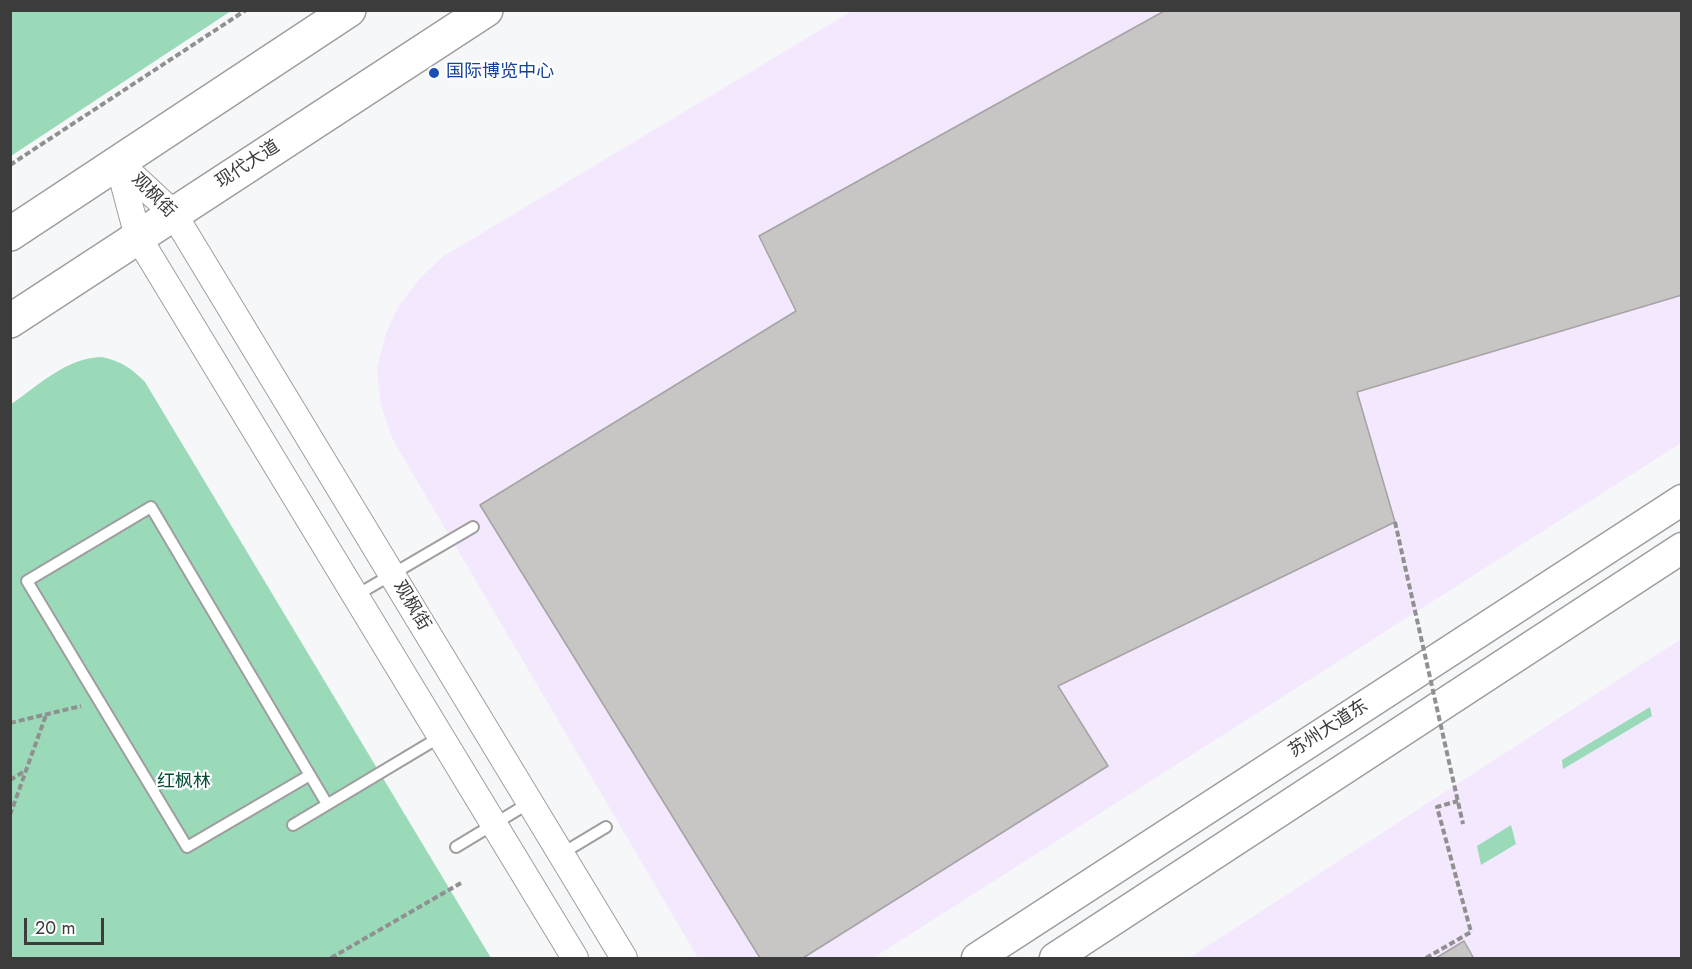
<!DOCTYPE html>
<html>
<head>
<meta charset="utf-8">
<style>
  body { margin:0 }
  #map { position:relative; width:1692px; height:969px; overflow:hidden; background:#f6f7f8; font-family:Jost,sans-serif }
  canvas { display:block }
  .frame { position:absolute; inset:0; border:12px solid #3c3c3d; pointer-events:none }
  .scale { position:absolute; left:24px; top:918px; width:80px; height:27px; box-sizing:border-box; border:3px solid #3c3c3d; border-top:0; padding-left:8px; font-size:18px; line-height:21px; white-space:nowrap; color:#3c3c3d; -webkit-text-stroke:4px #fff; paint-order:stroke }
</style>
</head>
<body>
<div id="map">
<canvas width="1692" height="969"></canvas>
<div class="frame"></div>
<div class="scale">20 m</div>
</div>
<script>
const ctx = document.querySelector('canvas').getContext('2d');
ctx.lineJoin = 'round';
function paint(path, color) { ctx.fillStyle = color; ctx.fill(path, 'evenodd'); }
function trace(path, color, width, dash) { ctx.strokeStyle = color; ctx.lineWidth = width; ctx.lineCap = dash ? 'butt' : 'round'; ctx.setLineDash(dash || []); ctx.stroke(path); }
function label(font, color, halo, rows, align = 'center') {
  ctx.font = font + ' Jost,"Noto Sans SC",sans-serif'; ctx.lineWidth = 4.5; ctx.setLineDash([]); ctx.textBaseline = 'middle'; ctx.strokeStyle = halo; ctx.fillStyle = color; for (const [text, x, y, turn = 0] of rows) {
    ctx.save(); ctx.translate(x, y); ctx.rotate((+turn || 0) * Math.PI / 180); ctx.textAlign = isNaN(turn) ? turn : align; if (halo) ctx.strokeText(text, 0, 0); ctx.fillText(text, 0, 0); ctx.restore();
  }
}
const commercial = new Path2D(`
  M852 11H1681V443L873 958H698L393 440 381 405 377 369 386 333 398 307 420 278 444 256Z
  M1681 639V958H1189Z`);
const green = new Path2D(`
  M11 10H231V11L11 156Z
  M102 357C121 361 131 368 145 382L491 958H11L10 405C39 385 66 358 102 357Z
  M1650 707 1652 716 1563 769 1562 760Z
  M1511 825 1516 844 1481 865 1477 846Z`);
const building = new Path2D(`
  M1166 10H1682V295L1357 392 1395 522 1058 686 1108 766 803 958H760L480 505 796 311 759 236Z
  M1464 941 1473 957 1471 958H1436Z`);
const path = new Path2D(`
  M10 165 246 10
  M10 723 81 706
  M10 780 25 771
  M10 815 46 715
  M331 958 461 883
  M1426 958 1471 932 1437 807 1458 801`);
const service = new Path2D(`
  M355 596 473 527
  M310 775 187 847 27 581 151 507 327 804
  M293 825 440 737
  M456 847 529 803
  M561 854 606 827`);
const tertiary = new Path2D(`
  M118 162 173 213 624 958
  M118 162 138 237 575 958`);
const secondary = new Path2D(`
  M977 958 1682 500
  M1055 958 1682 548`);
const primary = new Path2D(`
  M10 234 349 10
  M10 321 486 10`);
const pathBridge = new Path2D(`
  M1395 522 1463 824`);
const markers = [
  [434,73,6,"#1a4fb4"]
];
const transitNames = [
  ["国际博览中心",446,73]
];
const streetNames = [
  ["现代大道",248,165,-33],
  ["观枫街",153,196,45],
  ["观枫街",411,606,59],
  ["苏州大道东",1329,729,-33]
];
const parkNames = [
  ["红枫林",184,783]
];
paint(commercial, '#f3e8fd');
paint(green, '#9bdab9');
paint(building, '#c7c6c5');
trace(building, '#a5a3a3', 1.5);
trace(service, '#9e9e9f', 14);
trace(tertiary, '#9e9e9f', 28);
trace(secondary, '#9e9e9f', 33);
trace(primary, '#9e9e9f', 36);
trace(path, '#909091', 4, [6, 3]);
trace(service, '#fff', 10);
trace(tertiary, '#fff', 26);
trace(secondary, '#fff', 30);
trace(primary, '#fff', 33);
trace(pathBridge, '#909091', 4, [6, 3]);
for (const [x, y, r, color] of markers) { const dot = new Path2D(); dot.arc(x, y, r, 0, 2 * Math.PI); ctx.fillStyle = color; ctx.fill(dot); trace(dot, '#fff', 2); }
label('18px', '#164399', '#fff', transitNames, 'left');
label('18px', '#3c3c3d', '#fff', streetNames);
label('18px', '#004e33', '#fff', parkNames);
</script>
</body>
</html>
